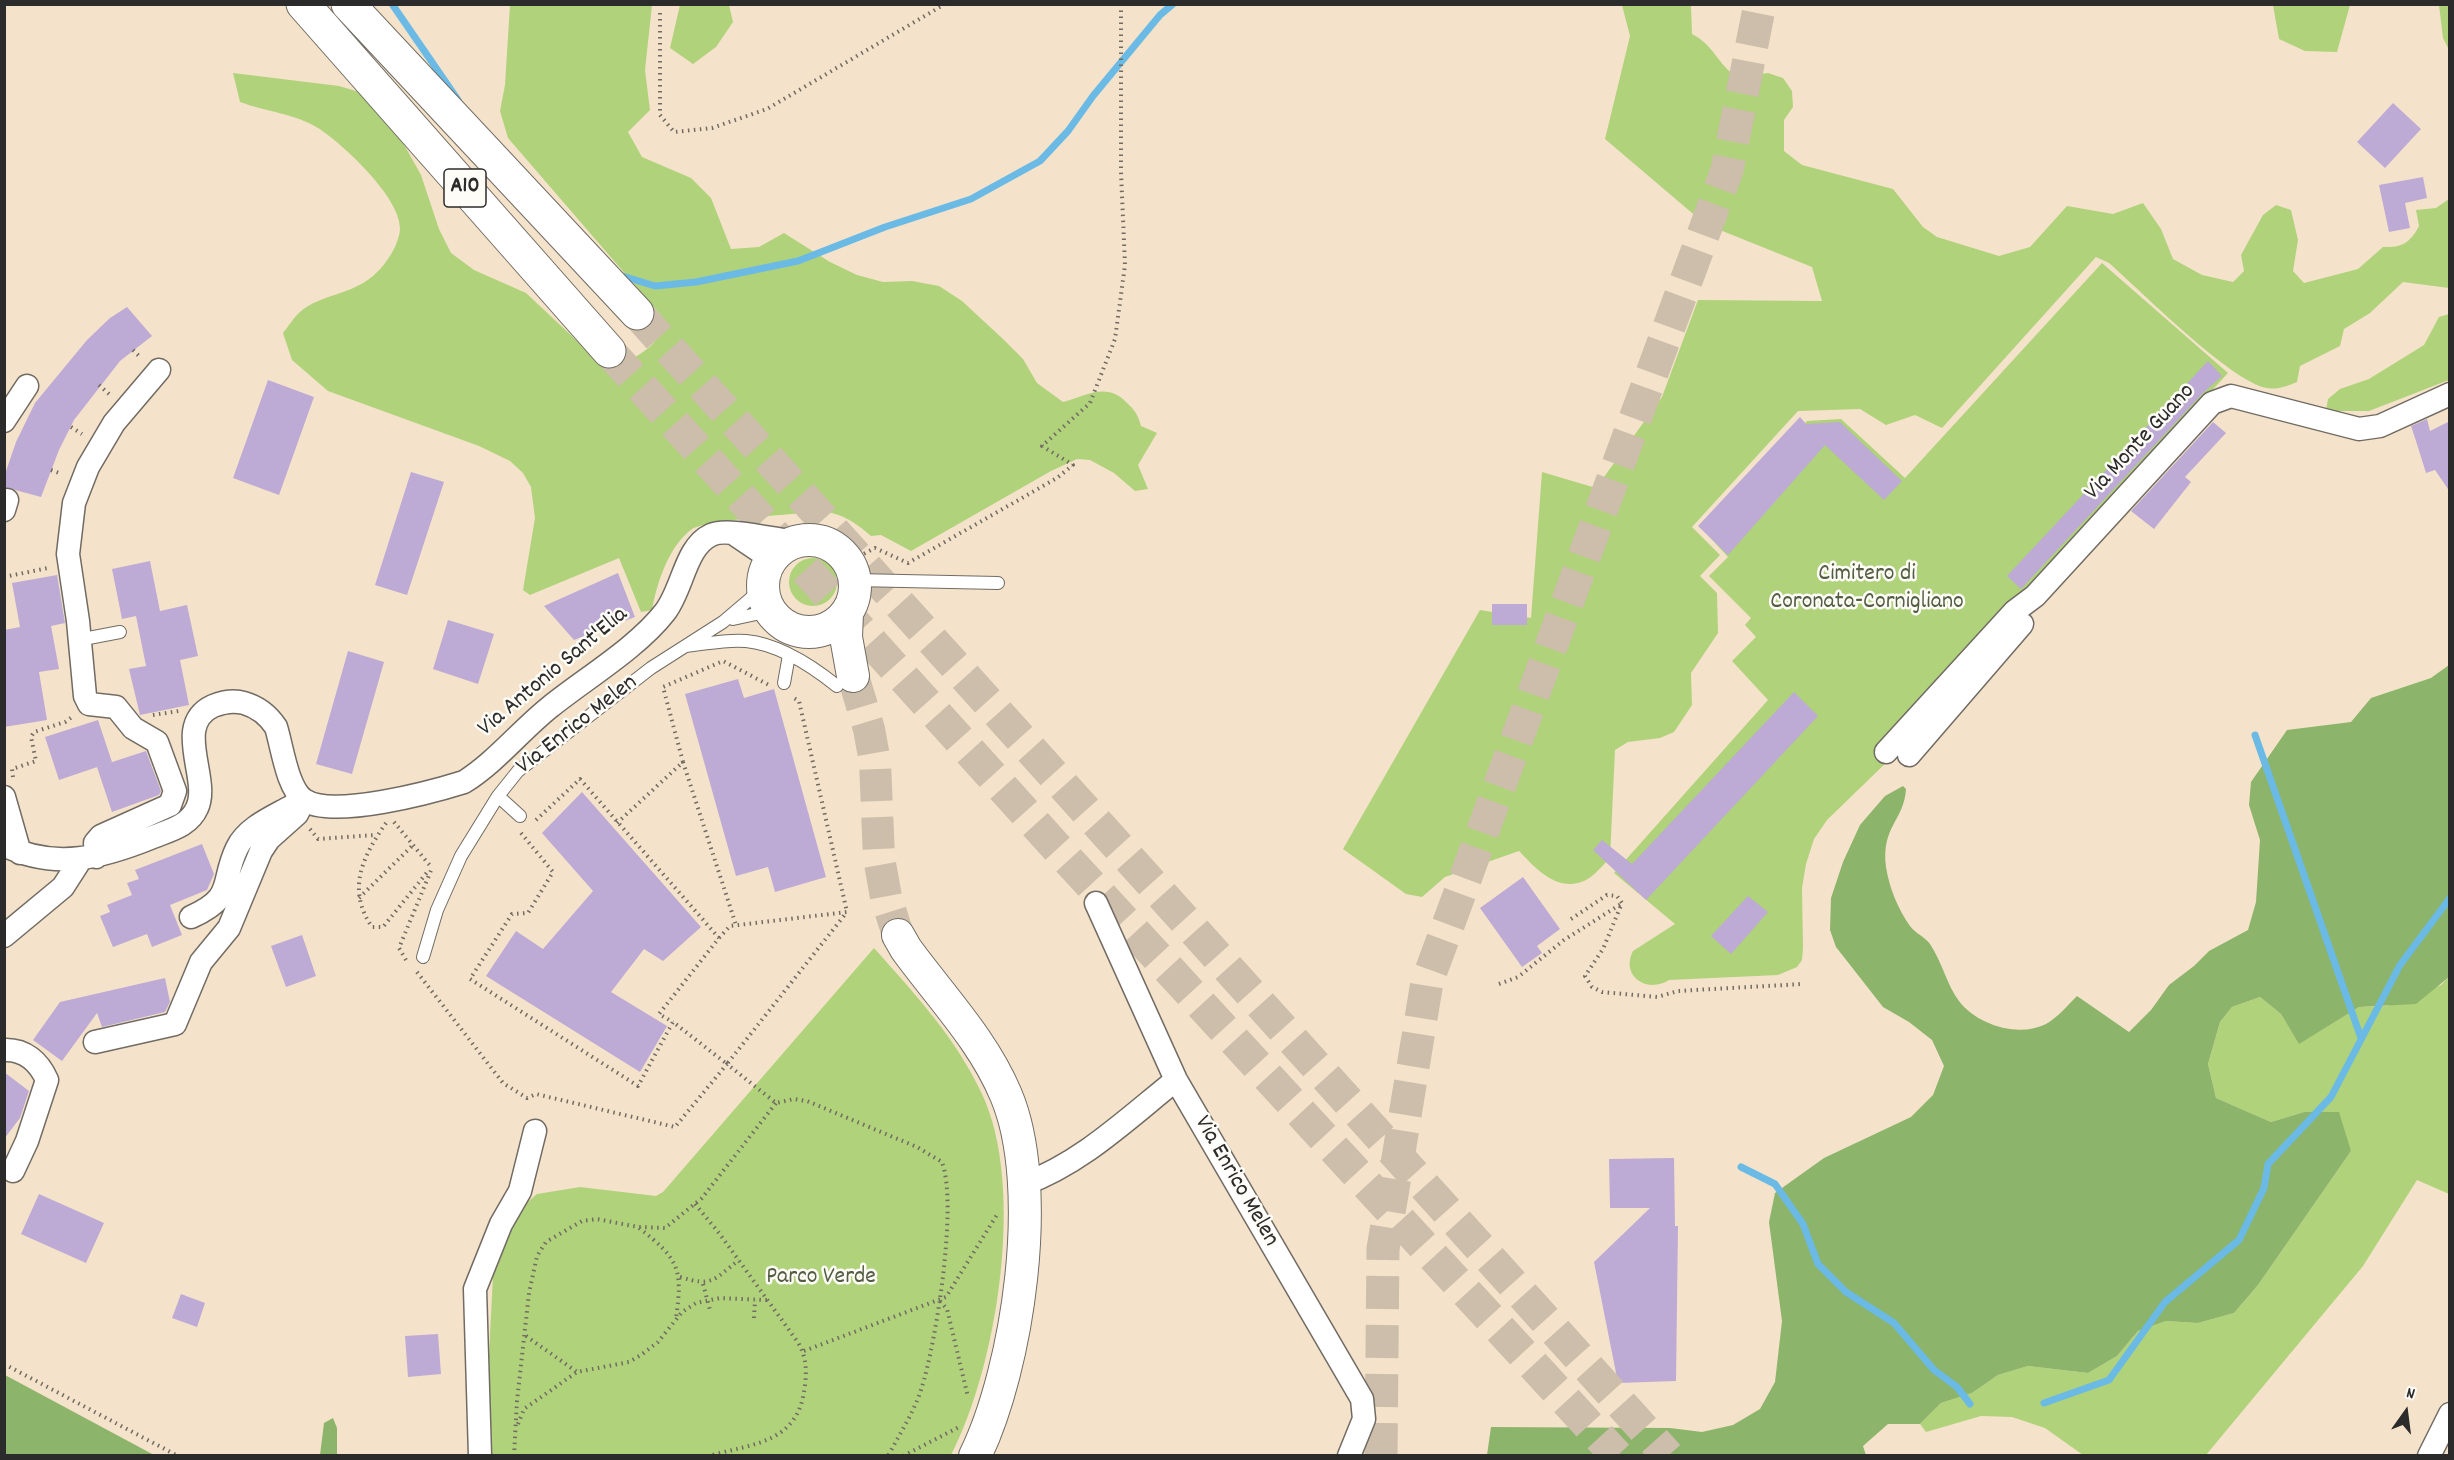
<!DOCTYPE html>
<html>
<head>
<meta charset="utf-8">
<style>
  body { margin:0 }
  #map { position:relative; width:2454px; height:1460px; overflow:hidden; background:#f4e3ca; font-family:Dekko,sans-serif }
  canvas { display:block }
  .frame { position:absolute; inset:0; border:6px solid #2b2b2b; pointer-events:none }
  .north { position:absolute; left:2376px; top:1382px; width:60px; height:60px; -webkit-text-stroke:4px #fdfcf7; paint-order:stroke; rotate:14deg; font-size:16px; font-weight:700; line-height:24px; text-align:center; color:#2b2b2b }
  .north::after { content:''; display:block; margin:auto; width:21px; height:27px; background:#2b2b2b; clip-path:polygon(50% 0,100% 100%,50% 72%,0 100%) }
</style>
</head>
<body>
<div id="map">
<canvas width="2454" height="1460"></canvas>
<div class="frame"></div>
<div class="north">N</div>
</div>
<script>
const ctx = document.querySelector('canvas').getContext('2d');
ctx.lineJoin = 'round';
function paint(path, color) { ctx.fillStyle = color; ctx.fill(path, 'evenodd'); }
function trace(path, color, width, dash) { ctx.strokeStyle = color; ctx.lineWidth = width; ctx.lineCap = dash ? 'butt' : 'round'; ctx.setLineDash(dash || []); ctx.stroke(path); }
function label(font, color, halo, rows, align = 'center') {
  ctx.font = font + ' Dekko,sans-serif'; ctx.lineWidth = 5; ctx.setLineDash([]); ctx.textBaseline = 'middle'; ctx.strokeStyle = halo; ctx.fillStyle = color; for (const [text, x, y, turn = 0] of rows) {
    ctx.save(); ctx.translate(x, y); ctx.rotate((+turn || 0) * Math.PI / 180); ctx.textAlign = isNaN(turn) ? turn : align; if (halo) ctx.strokeText(text, 0, 0); ctx.fillText(text, 0, 0); ctx.restore();
  }
}
const green = new Path2D(`
  M510 5H652L645 70 650 110 628 132 642 157 691 178 711 198 731 249 759 247 784 233 830 262 857 275 883 282 912 281 939 286 962 301 1003 339 1023 359 1037 383 1063 402C1087 396 1106 382 1126 402 1135 410 1138 415 1141 426L1157 433 1138 465 1148 489 1135 491 1114 473 1090 460 1077 459 1051 471 911 551 881 535 871 536C858 525 848 517 832 513 817 510 703 521 692 529 668 547 657 583 652 610L641 612 619 558 530 595 523 590 535 518 531 487 523 473 510 461 479 446 328 391 292 360 283 333C288 327 294 317 300 312 321 294 351 295 373 276 386 265 399 245 400 229 401 198 343 144 318 128 296 114 264 111 240 102L233 73 339 86 366 94 392 123 421 175 439 229 451 253 474 270 526 293 590 353 620 365C641 354 659 346 665 320L508 138 500 111 505 85Z
  M680 5H729L733 22 716 47 693 64 670 48Z
  M1622 5H1691L1692 34C1714 45 1717 64 1737 77L1768 73 1783 78 1792 91 1793 107 1784 120V151L1802 165 1893 189 1923 227 1937 237 1999 256 2030 247 2067 206 2113 214 2143 203 2161 229 2173 259 2202 275 2233 282 2244 271 2241 255 2263 215 2276 205 2291 210 2298 240 2293 271 2304 283 2358 269 2383 247C2402 248 2410 243 2419 226L2416 210 2436 208 2449 199V288L2403 282 2370 313 2344 329 2340 346 2300 366 2297 382C2287 386 2278 390 2267 388 2231 382 2141 291 2109 263L2096 257 1942 428 1915 415 1886 425 1860 409 1798 411 1692 527 1720 555 1700 576 1717 593 1718 633 1691 673 1692 705 1674 732 1660 738 1628 742 1615 750 1610 858C1603 865 1595 875 1586 880 1559 894 1536 869 1519 851L1445 877 1422 897 1406 894 1343 849 1480 610 1531 618 1542 472 1596 488 1662 397 1698 300 1822 301 1812 267 1705 224 1605 139 1630 36Z
  M2273 5H2350L2337 52 2305 51 2279 39Z
  M2439 5H2449V50L2443 38Z
  M2102 263 2228 373 1946 677 1891 758 1827 820 1814 839 1806 864 1802 888 1803 948 1802 960 1797 967 1778 975 1669 980C1647 994 1620 976 1633 951L1675 924 1614 873 1768 700 1732 661 1756 637 1745 625 1751 618 1709 576 1728 557 1704 531 1807 421 1841 419 1905 478Z
  M2449 314V380L2369 411H2326L2328 399 2340 389 2369 379 2424 345 2439 317Z
  M789 582a24 24 0 1 1 48 0a24 24 0 1 1-48 0Z
  M874 948C915 994 956 1038 982 1094 1026 1187 997 1367 951 1455L484 1456 493 1275 517 1211 537 1194 580 1187 656 1196 663 1192Z
  M2449 977V1194L2417 1180 2363 1266 2206 1455H2083L2045 1428 2012 1417 1981 1416 1926 1432 1920 1424 1941 1403 1972 1393 1998 1375 2028 1366 2088 1373 2117 1356 2138 1331 2166 1321 2198 1323 2234 1313 2258 1285 2351 1151 2304 1112 2271 1122 2216 1098 2208 1064 2220 1022 2232 1007 2260 997 2281 1014 2299 1043 2359 1007 2387 1006 2441 985Z`);
const forest = new Path2D(`
  M2449 665V977L2416 1004 2359 1007 2299 1044 2281 1014 2260 997 2232 1007 2220 1022 2208 1064 2216 1098 2271 1122 2304 1112H2339L2351 1151 2258 1285 2234 1313 2198 1323 2166 1321 2138 1331 2117 1356 2088 1373 2028 1366 1998 1375 1972 1393 1941 1403 1920 1424H1888L1863 1446 1866 1455H1487L1491 1427 1670 1428 1702 1432 1733 1425 1760 1409 1775 1382 1782 1321 1769 1222 1775 1193 1824 1158 1911 1117 1933 1095 1944 1066 1932 1040 1909 1022 1883 1007 1836 947 1830 930 1831 898 1843 862 1860 825 1885 796 1903 786 1906 789C1904 821 1881 826 1886 867 1889 887 1898 909 1910 926 1915 933 1925 937 1930 944 1942 962 1947 985 1959 1001 1977 1025 2019 1038 2046 1024 2057 1018 2068 1005 2077 996L2129 1032 2151 1010 2169 985 2194 966 2209 951 2248 930 2256 902 2260 840 2249 805 2251 782 2287 730 2351 722 2371 698 2431 678Z
  M5 1375 154 1455H5Z
  M333 1418 337 1428V1455H320L324 1423Z`);
const stream = new Path2D(`
  M392 4 458 100
  M619 275 655 286 696 282 798 261 885 227 971 199 1040 161 1068 131 1093 96 1160 15 1173 4
  M2255 735 2361 1038
  M1741 1167 1775 1184 1803 1224 1818 1264 1846 1292 1894 1323 1934 1370 1957 1387 1970 1404
  M2044 1403 2109 1380 2165 1302 2239 1240 2264 1188 2268 1164 2331 1097 2400 965 2450 898`);
const building = new Path2D(`
  M2393 103 2421 129 2385 168 2357 142Z
  M2423 177 2427 198 2405 203 2410 228 2389 232 2379 185Z
  M127 307 152 336 120 361 74 420 59 450 41 497 4 487V477L16 442 35 403 87 340 110 318Z
  M2208 361 2222 376 2202 394 2021 589 2007 576Z
  M268 380 314 397 279 495 233 478Z
  M1800 417 1806 424 1840 422 1902 481 1884 500 1825 445 1728 555 1698 526Z
  M2427 419 2430 431 2450 421V492L2435 470 2426 473 2415 438 2411 426Z
  M2213 422 2226 433 2185 477 2191 482 2154 529 2131 511Z
  M411 472 444 482 407 595 375 585Z
  M150 561 160 611 187 605 198 656 180 660 189 705 140 715 129 669 146 666 136 616 122 619 112 569Z
  M618 573 635 617 574 640 544 606Z
  M57 575 65 623 51 626 59 669 39 672 47 720 4 727V630L20 627 12 583Z
  M1492 604H1527V625H1492Z
  M448 620 494 634 478 684 433 669Z
  M348 651 384 662 352 774 316 764Z
  M738 679 744 698 774 689 826 877 775 892 768 867 736 876 685 694Z
  M1794 692 1818 716 1646 900 1593 850 1602 840 1632 864Z
  M98 720 112 762 59 780 45 737Z
  M146 751 161 791 159 795 112 812 97 767Z
  M582 792 701 927 663 961 644 949 611 992 667 1026 640 1072 486 976 516 931 543 949 593 891 542 833Z
  M202 844 214 874 207 890 170 905 182 935 152 947 147 934 113 947 100 916 110 912 107 905 132 895 127 883 139 879 135 870Z
  M1523 877 1560 929 1537 946 1542 953 1522 967 1480 908Z
  M1748 896 1768 912 1731 954 1711 936Z
  M302 935 316 976 286 987 271 946Z
  M165 978 170 1002 165 1012 102 1027 97 1013 62 1061 33 1040 60 1002Z
  M4 1072 29 1091 20 1118 4 1139Z
  M1674 1158 1675 1226H1678L1676 1381 1618 1383 1594 1262 1650 1208H1610L1609 1159Z
  M39 1194 104 1223 86 1263 21 1234Z
  M181 1294 205 1303 197 1327 172 1318Z
  M438 1334 441 1374 408 1377 405 1336Z`);
const secondaryTunnel = new Path2D(`
  M853 676 869 729 875 762 879 858 886 897 898 935`);
const primaryTunnel = new Path2D(`
  M1381 1456 1383 1249 1427 982 1727 170 1760 4`);
const highwayTunnel = new Path2D(`
  M637 313 1668 1456
  M609 351 1057 848 1617 1456`);
const path = new Path2D(`
  M660 13V115L674 132 712 128 767 109 945 4
  M133 350 141 358
  M99 385 110 395
  M71 427 82 434
  M51 470 62 474
  M848 562 875 548 908 563 1057 478 1073 465 1042 446 1090 403 1115 339 1125 265 1121 172V4
  M4 577 48 568
  M153 715 179 711
  M683 762 736 925
  M13 777 12 769 36 761 31 737 34 732 65 722 72 717
  M536 820 580 779 719 938 659 1014 673 1022
  M394 822 432 868
  M386 823C363 856 346 889 372 927H383L429 870
  M617 823 683 762 663 687 723 661 769 685
  M310 829 318 839 375 835
  M521 833 553 872 528 913 512 914 470 979 638 1086 673 1022 727 1064 847 912
  M359 898 413 845
  M1571 919 1607 895 1617 896 1622 903 1603 949 1585 976 1592 987 1602 992 1657 997 1678 991 1802 984
  M719 938 730 926 847 912 799 701 792 697
  M406 960 399 948 432 868
  M417 972 503 1083 527 1098 536 1094 675 1127 727 1064 776 1103 794 1099 807 1101 917 1147 942 1162C958 1205 936 1344 921 1390 913 1414 900 1433 888 1456
  M1499 984 1518 977 1564 940 1621 904
  M695 1204 719 1233 797 1341C806 1355 807 1369 805 1385 799 1444 754 1443 709 1456
  M639 1228C679 1259 683 1269 676 1318
  M680 1277C713 1287 713 1280 739 1260
  M703 1284 710 1310
  M940 1301 947 1309 968 1397
  M754 1318 755 1300
  M526 1336 577 1372
  M804 1351 946 1297 998 1213
  M4 1364 178 1456
  M518 1424 524 1409 577 1372 629 1362 641 1355 658 1342 682 1312 696 1303 720 1298 767 1300
  M514 1456 517 1401 529 1293 537 1256 546 1242 582 1221 597 1219 638 1227 665 1228 702 1198 776 1103
  M903 1456 959 1427`);
const lane = new Path2D(`
  M855 580 998 583
  M733 619 770 611
  M78 640 120 632
  M686 646C706 644 727 639 746 641 779 644 812 666 837 686
  M784 683 789 655
  M498 796 520 816
  M423 957 437 910 461 856 498 796 518 771 651 668 723 622 763 588`);
const street = new Path2D(`
  M4 421 27 386
  M4 510 7 500
  M737 536 771 559
  M1886 752 2015 611 2035 596 2212 403 2231 396 2359 429 2380 426 2450 394
  M1909 755 2022 624
  M4 797 20 853
  M4 845C55 871 104 857 153 837 170 830 189 826 197 808 211 779 172 725 213 706 223 702 233 700 244 703 258 707 268 715 276 727 282 746 287 788 304 800 333 819 432 792 464 782 496 762 520 731 550 707 586 678 637 648 665 612 683 589 685 547 711 535 726 527 777 540 796 542
  M96 857 95 843 101 836 170 805 175 791 157 742 133 728 116 707 89 704 85 696 78 621 68 554 74 503 88 467 114 423 159 370
  M1096 903 1176 1080 1362 1399 1364 1419 1349 1456
  M191 917C236 897 220 883 237 848 247 827 273 817 292 806
  M4 936 63 887 81 859
  M95 1042 175 1024 201 962 229 928 261 851 269 839 297 814 304 800
  M4 1050C25 1049 39 1062 47 1080L27 1141 13 1171
  M1024 1184C1082 1163 1128 1118 1176 1080
  M480 1456 475 1289 501 1224 520 1191 535 1131
  M2429 1456 2450 1414`);
const secondary = new Path2D(`
  M763 586a46 46 0 1 1 92 0a46 46 0 1 1-92 0Z
  M847 613 846 637 853 676
  M898 935 906 949C941 997 983 1040 1006 1095 1045 1187 1018 1368 975 1456`);
const highway = new Path2D(`
  M303 4 609 351
  M348 4 637 313`);
const shields = [
  [465,188,42]
];
const shieldNames = [
  ["A10",465,188]
];
const streetNames = [
  ["Via Monte Guano",2141,443,-47],
  ["Via Antonio Sant'Elia",554,673,-40],
  ["Via Enrico Melen",578,726,-38],
  ["Via Enrico Melen",1235,1182,60]
];
const parkNames = [
  ["Cimitero di",1867,576],
  ["Coronata-Cornigliano",1867,604],
  ["Parco Verde",821,1279]
];
paint(green, '#b0d27b');
paint(forest, '#8cb46b');
trace(stream, '#6abae5', 7);
paint(building, '#bdaad5');
trace(secondaryTunnel, '#ccbeaa', 32, [32, 16]);
trace(primaryTunnel, '#ccbeaa', 33, [33, 16]);
trace(highwayTunnel, '#ccbeaa', 33, [33, 16]);
trace(lane, '#716b63', 14);
trace(street, '#716b63', 25);
trace(secondary, '#716b63', 34);
trace(highway, '#716b63', 35);
trace(path, '#716b63', 4, [1.5, 4.5]);
trace(lane, '#fff', 12);
trace(street, '#fff', 22);
trace(secondary, '#fff', 32);
trace(highway, '#fff', 33);
for (const [x, y, w] of shields) { const box = new Path2D(); box.roundRect(x - w / 2, y - 19, w, 38, 4.5); ctx.fillStyle = '#fdfcf7'; ctx.fill(box); trace(box, '#2b2b2b', 1.5); }
label('bold 22px', '#2b2b2b', null, shieldNames);
label('24px', '#2b2b2b', '#fdfcf7', streetNames);
label('24px', '#535d43', '#fdfcf7', parkNames);
</script>
</body>
</html>
